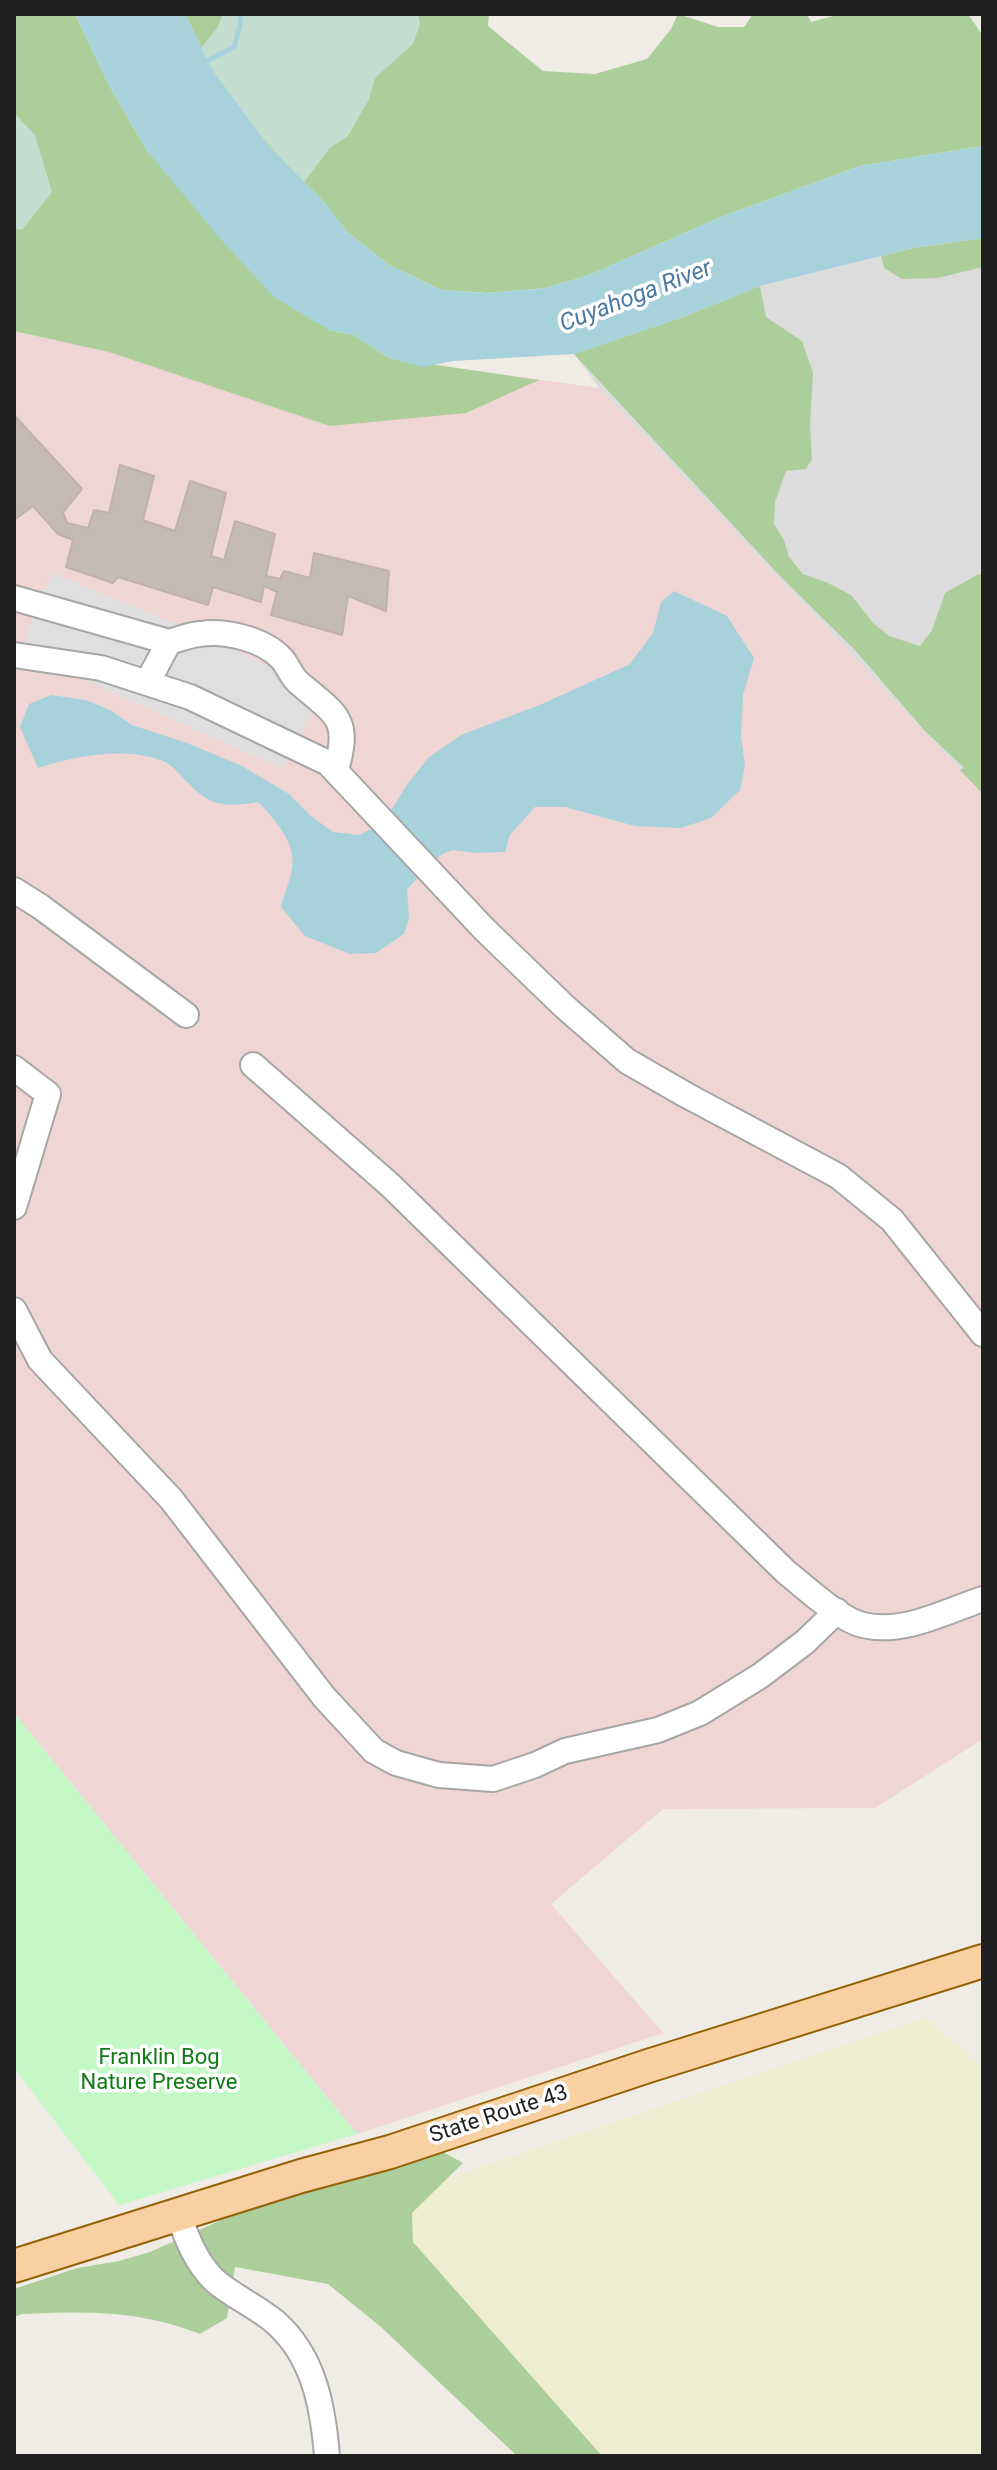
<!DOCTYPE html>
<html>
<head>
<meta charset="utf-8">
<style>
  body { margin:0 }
  #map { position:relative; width:997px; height:2470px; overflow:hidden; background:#efece6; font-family:Roboto,sans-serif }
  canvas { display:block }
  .frame { position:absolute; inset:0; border:16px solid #1f1f1f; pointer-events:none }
</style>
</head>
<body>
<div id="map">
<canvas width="997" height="2470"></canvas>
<div class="frame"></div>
</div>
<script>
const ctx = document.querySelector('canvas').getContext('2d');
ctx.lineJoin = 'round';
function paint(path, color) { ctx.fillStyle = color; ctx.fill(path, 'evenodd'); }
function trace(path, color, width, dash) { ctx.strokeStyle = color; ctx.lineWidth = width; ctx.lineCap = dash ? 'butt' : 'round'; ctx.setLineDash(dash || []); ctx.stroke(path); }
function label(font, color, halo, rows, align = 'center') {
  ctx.font = font + ' Roboto,sans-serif'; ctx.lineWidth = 7; ctx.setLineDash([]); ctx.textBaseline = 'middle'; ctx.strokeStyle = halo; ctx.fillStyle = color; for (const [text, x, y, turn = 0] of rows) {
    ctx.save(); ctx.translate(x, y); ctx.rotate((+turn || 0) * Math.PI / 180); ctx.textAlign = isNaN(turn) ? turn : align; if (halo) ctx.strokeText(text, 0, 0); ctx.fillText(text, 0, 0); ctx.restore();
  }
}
const residential = new Path2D(`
  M983 238V794L599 388 574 354 683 317 760 286 913 248Z`);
const commercial = new Path2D(`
  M14 306 599 388 983 794V1739L875 1808 663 1809 551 1904 663 2033 357 2134 14 1713Z`);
const farmland = new Path2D(`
  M926 2017 983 2068V2456H580L341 2214Z`);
const forest = new Path2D(`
  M14 14H75L110 87 148 152 329 330 354 335 389 358 539 380 466 413 330 426 109 352 14 331Z
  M185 14H489L488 26 543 71 595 74 647 59 671 29 678 14 718 27H744L753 14H807L811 22 840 14H968L983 36V146L860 166 721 217 589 275 546 288 487 293 441 290 389 265 347 232 322 200 267 144 211 68Z
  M983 238V267L938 278 902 279 884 268 881 256 914 248Z
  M760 286 766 317 802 341 813 373 810 425 812 459 806 469 786 471 775 502 774 524 784 540 789 557 803 574 828 583 851 595 873 623 889 636 920 646 932 630 945 593 977 575 983 574V794L960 770 964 768 924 730 855 650 782 578 574 354 683 317Z
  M436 2148 463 2163 412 2213 413 2242 602 2456H517L381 2327 328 2284 235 2267 227 2318 200 2334C141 2310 84 2311 22 2314L14 2317V2289L77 2268 119 2261 150 2252 275 2196Z`);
const wetland = new Path2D(`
  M223 14H418L420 24 413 44 375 78 369 99 348 136 330 148 304 182C266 143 225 97 201 48L217 28Z
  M14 113 35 135 52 192 22 230 14 228Z`);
const park = new Path2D(`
  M14 1713 337 2110 357 2134 119 2205 14 2068Z`);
const parking = new Path2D(`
  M53 573 214 640 322 693 283 769 22 652 32 617Z`);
const water = new Path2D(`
  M75 14H185L211 68 267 144 322 200 347 232 389 265 441 290 487 293 546 288 589 275 721 217 860 166 983 146V238L913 248 760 286 683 317 574 354 453 361 423 367 389 358 354 335 329 330 274 297 223 242 148 152 110 87Z
  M674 591 727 616 754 658 743 695 741 736 745 766 740 790 711 818 681 828 635 826 565 807H535L510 835 505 852 475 853 453 850 442 854 407 889 409 918 404 934 376 953 350 954 305 936 281 907C284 894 290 881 292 869 297 844 274 818 258 802 222 808 210 806 185 780 180 775 173 766 167 763 131 745 74 756 38 768L20 727 29 704 51 695 86 700 110 710 132 725 187 743 242 766 289 794 311 816 333 832 359 835 371 829 394 806 406 786 428 758 461 735 542 704 630 664 653 633 661 602Z`);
const stream = new Path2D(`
  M201 64 234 47 240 26 241 14`);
const building = new Path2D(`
  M14 415 82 489 63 512 67 523 88 528 94 510 109 513 120 465 154 476 143 520 175 531 190 481 226 493 211 556 224 560 235 521 275 534 266 576 280 579 284 571 310 578 314 553 389 571 386 611 348 596 342 635 271 615 277 592 264 586 261 602 213 587 208 605 118 577 113 583 66 567 73 540 58 534 33 506 14 520Z`);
const minor = new Path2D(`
  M14 598 169 642
  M14 655 101 668 190 697 328 763 485 930 566 1008 627 1061 686 1095 838 1176 892 1220 983 1334
  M147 683 169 642C179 639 189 635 200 634 225 630 263 639 281 658 288 665 291 677 299 683 336 715 351 718 336 770
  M14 890 41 907 186 1015
  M253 1065 390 1185 786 1572C805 1587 840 1620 863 1625 903 1635 946 1611 983 1599
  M14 1068 48 1094 14 1207
  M14 1310 40 1360 171 1499 324 1697 374 1751 396 1763 439 1775 493 1779 535 1765 565 1751 658 1730 700 1713 760 1676 805 1642 837 1611
  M179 2216C187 2239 196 2262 214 2280 232 2296 256 2306 275 2322 314 2356 323 2407 327 2456`);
const major = new Path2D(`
  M14 2266 301 2176 390 2152 648 2066 983 1961`);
const parkNames = [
  ["Franklin Bog",159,2058],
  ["Nature Preserve",159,2083]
];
const streetNames = [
  ["State Route 43",499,2115,-18]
];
const waterNames = [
  ["Cuyahoga River",636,297,-21]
];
paint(residential, '#dddcdc');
paint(commercial, '#f0d5d5');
paint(farmland, '#edeed1');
paint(forest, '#acce9b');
paint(wetland, '#c3ddd0');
paint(park, '#c4f8c6');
paint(parking, '#dfdfdf');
paint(water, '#a7d2dc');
trace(stream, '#a7d2dc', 5);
paint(building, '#c4bbb5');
trace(building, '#c1b2a8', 2);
trace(minor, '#a6a6a6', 28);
trace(major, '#966004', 36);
trace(minor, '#fff', 24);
trace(major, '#f9d0a1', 32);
label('22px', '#0f7b14', '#fff', parkNames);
label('22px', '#1f1f1f', '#fff', streetNames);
label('italic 24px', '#4b7aa5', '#fff', waterNames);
</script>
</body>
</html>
